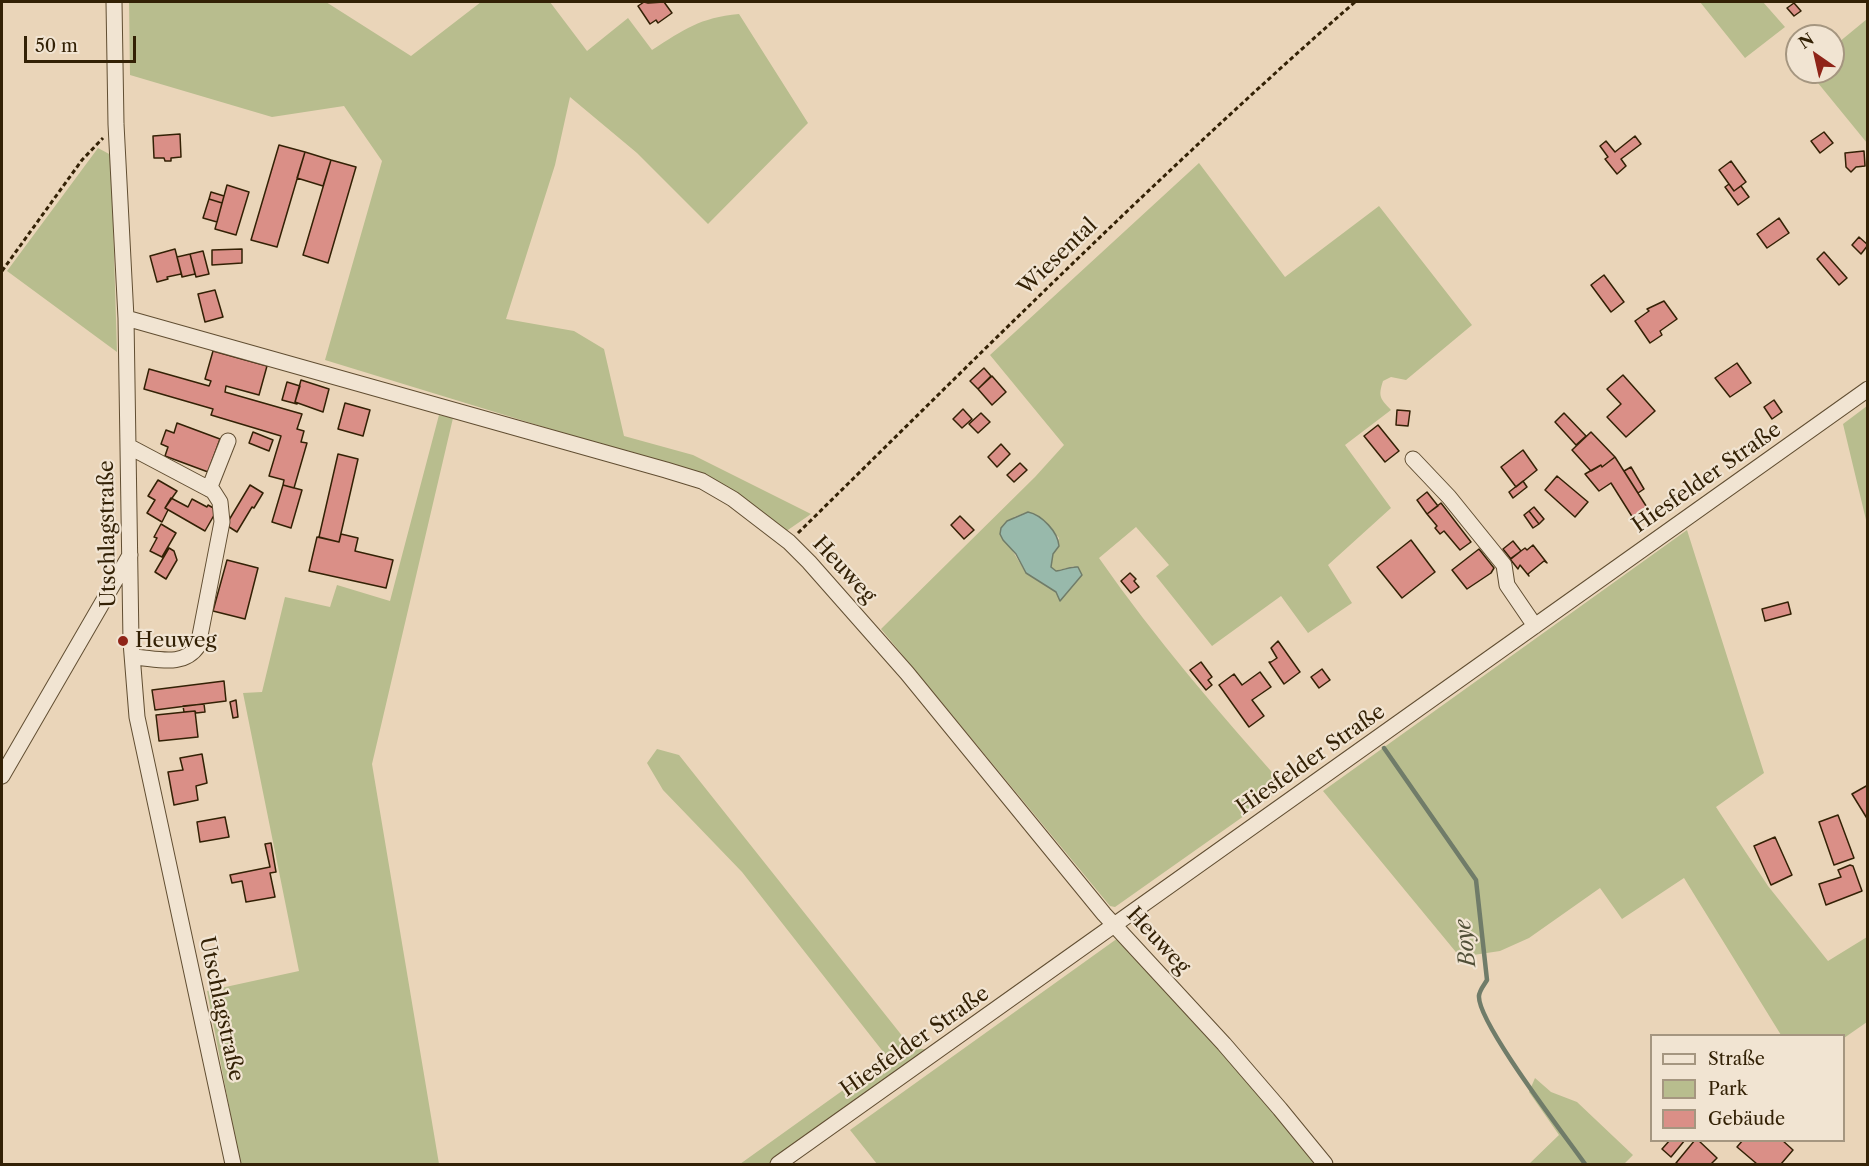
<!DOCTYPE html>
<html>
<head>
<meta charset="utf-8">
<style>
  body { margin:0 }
  #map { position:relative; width:1869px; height:1166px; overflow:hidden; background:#ead5b9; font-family:"Libre Caslon Text",serif }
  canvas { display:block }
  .frame { position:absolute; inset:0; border:3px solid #332105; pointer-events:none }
  .legend { position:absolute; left:1650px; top:1034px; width:195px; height:108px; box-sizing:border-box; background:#f1e4d2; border:2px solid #a59680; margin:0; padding:8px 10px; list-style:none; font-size:18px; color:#332105 }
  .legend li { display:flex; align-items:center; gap:12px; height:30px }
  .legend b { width:30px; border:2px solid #a59680 }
  .north { position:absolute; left:1785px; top:24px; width:60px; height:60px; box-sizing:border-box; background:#f1e4d2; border:2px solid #a59680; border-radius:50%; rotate:326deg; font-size:16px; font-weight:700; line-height:24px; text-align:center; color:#332105 }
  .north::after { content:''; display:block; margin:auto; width:21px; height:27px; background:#8f2418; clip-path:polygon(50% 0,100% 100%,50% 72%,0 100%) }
  .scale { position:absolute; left:24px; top:36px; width:112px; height:27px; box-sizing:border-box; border:3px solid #332105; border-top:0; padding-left:8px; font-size:18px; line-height:21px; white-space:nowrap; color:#332105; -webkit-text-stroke:4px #f1e4d2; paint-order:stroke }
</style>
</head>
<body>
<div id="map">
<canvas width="1869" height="1166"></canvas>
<div class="frame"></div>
<ul class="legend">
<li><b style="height:8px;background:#f1e4d2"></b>Straße</li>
<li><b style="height:16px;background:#b8bd8e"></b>Park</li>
<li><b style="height:16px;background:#da8f87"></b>Gebäude</li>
</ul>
<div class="north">N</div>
<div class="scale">50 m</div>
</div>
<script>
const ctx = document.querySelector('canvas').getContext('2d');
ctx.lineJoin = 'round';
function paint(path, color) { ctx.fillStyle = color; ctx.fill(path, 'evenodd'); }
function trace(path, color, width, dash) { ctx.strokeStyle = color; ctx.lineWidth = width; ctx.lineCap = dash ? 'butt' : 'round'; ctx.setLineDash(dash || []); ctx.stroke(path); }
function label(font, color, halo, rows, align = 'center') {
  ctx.font = font + ' "Libre Caslon Text",serif'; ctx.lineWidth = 4.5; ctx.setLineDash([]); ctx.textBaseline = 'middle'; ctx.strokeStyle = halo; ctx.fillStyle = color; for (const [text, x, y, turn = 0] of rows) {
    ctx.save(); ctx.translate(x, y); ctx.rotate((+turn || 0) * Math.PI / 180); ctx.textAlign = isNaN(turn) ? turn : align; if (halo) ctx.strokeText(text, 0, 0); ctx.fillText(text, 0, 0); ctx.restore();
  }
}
const green = new Path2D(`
  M129 2H326L411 56 481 2H550L587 51 628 18 652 50C685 29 699 18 739 14L808 123 708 224 637 153 570 97 555 165 506 319 574 331 604 349 624 436 693 455 811 514 785 532 736 494 705 474 619 450 325 360 382 161 344 106 272 117 130 75Z
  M1700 2H1763L1785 27 1745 58Z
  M1867 19V143L1809 72H1833V47Z
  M98 148 111 155 117 352 7 271Z
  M1199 163 1285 277 1379 206 1472 325 1406 380 1391 377 1383 381C1378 397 1380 398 1391 410L1345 445 1391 508 1328 565 1352 603 1308 633 1281 596 1212 646 1156 576 1169 565 1136 527 1099 558C1155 639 1220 713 1285 787L1115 907 1110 906 881 629 1035 477 1064 445 990 355ZM1027 512 1042 519 1059 538C1057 549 1049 557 1051 567L1056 571 1074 566 1056 592 1026 573 1009 545 1014 517Z
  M1867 406V524L1843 424Z
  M439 415 453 418 372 764 439 1164H240L207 991 299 971 243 693 262 692 285 597 330 607 337 585 390 601Z
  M1687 530 1764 773 1716 807 1768 886 1828 961 1867 937V1022L1844 1038V1036L1781 1035 1684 878 1622 919 1600 888 1529 938 1500 951 1460 957 1323 791Z
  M657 749 679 755 911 1047 928 1050 768 1164H740L888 1058 742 872 663 790 647 763Z
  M1118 938 1184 1005 1317 1164H877L850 1130Z
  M1535 1078 1551 1092 1577 1102 1633 1155 1624 1164H1529L1559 1135 1529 1092Z`);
const water = new Path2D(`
  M1028 512C1042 515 1058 532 1059 546L1053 554 1051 567 1056 571C1064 570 1072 566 1078 567L1082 575 1060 601 1056 592 1026 573 1016 554 1003 540 1000 534 1001 528 1007 521Z`);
const stream = new Path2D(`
  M1384 748 1476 880 1487 980C1484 985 1479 991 1479 996 1477 1022 1566 1137 1585 1164`);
const building = new Path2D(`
  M644 2 648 3 664 2 672 13 658 23 656 20 650 24 638 6Z
  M1794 3 1801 11 1794 16 1787 8Z
  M1824 132 1833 143 1820 153 1811 141Z
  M180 134 181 157 171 158V161H165L164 158H154L153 136Z
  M1635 136 1641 144 1621 159 1626 166 1617 174 1605 159 1608 157 1600 146 1606 141 1615 152Z
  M279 145 305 152 277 247 251 240Z
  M1864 151 1865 166 1856 167 1851 172 1846 167 1845 153Z
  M305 152 331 160 323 186 297 178Z
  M331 160 356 167 328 263 303 255Z
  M1731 161 1746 182 1734 191 1719 170Z
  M1729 184 1734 191 1741 186 1749 197 1738 205 1725 187Z
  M227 185 249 192 236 235 215 229Z
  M211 192 224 196 222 203 209 199Z
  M209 199 222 203 217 222 203 218Z
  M1779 218 1789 233 1767 248 1757 234Z
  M1859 237 1868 245 1861 254 1852 245Z
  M175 249 182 276 181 274 167 277 168 279 157 282 150 256Z
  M242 249V263L212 265V250Z
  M203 251 209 274 196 277 190 254Z
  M1824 252 1847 278 1839 285 1817 259Z
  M190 254 195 274 182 277 177 257Z
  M1604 275 1624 302 1611 312 1591 285Z
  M215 290 223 317 205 322 198 294Z
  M1664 301 1677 319 1660 331 1662 335 1650 343 1635 321 1649 311 1647 309Z
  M213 351 267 366 259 395 226 386 225 392 302 414 297 429 304 431 301 442 307 443 294 488 283 485 284 480 269 476 281 436 211 415 213 409 144 389 149 369 209 386 211 381 205 379Z
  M1737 363 1751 383 1730 397 1715 378Z
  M984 368 991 376 978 389 970 381Z
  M1623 375 1655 411 1626 437 1607 417 1621 404 1607 389Z
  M992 376 1006 392 992 405 978 389Z
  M301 380 329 389 323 412 295 402Z
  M287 382 300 386 295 402 297 404 282 400Z
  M1774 400 1782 412 1772 419 1764 407Z
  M345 403 370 410 363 436 338 429Z
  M963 409 972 419 962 428 953 419Z
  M1397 410 1410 411 1408 426 1396 425Z
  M981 413 990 422 978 433 969 424Z
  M1564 413 1586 436 1576 445 1555 422Z
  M177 423 220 439 208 472 165 456 168 447 161 444 166 430 174 433Z
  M1378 425 1399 451 1385 462 1364 436Z
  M253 432 273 440 269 451 249 443Z
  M1591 432 1615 457 1602 467 1601 465 1591 471 1572 450Z
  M1001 444 1010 454 997 467 988 457Z
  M1523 450 1537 470 1516 487 1501 467Z
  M338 454 358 459 339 542 319 537Z
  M1615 457 1648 509 1633 518 1611 483 1599 491 1585 474 1601 465 1602 467Z
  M1020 463 1027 470 1014 482 1007 475Z
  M1631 467 1644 489 1638 493 1624 471Z
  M1557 476 1588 502 1575 517 1545 490Z
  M158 480 177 491 165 508 168 510 162 522 147 513 155 500 148 496Z
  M1523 481 1527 487 1513 498 1509 492Z
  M250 485 263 493 254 508 252 507 237 532 226 525Z
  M283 485 302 490 291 528 272 522Z
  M1427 492 1438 506 1427 514 1417 500Z
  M171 498 188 507 192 499 207 507 208 505 217 510 205 531 165 508Z
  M1441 503 1471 542 1460 550 1444 531 1440 534 1435 528 1437 526 1427 514Z
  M1534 507 1544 519 1539 524 1529 511Z
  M1529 511 1539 524 1533 528 1524 515Z
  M960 516 974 530 964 539 951 525Z
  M161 524 176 533 162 557 150 551 157 538 154 537Z
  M341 534 358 538 355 551 393 560 386 588 309 571 317 537 339 542Z
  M1411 540 1435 572 1402 598 1377 567Z
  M1513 541 1521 551 1511 559 1503 549Z
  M1533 545 1547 563 1544 561 1528 574 1529 576 1520 565 1518 569 1510 559 1525 548 1527 550Z
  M169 548 174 551 177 560 166 579 155 572Z
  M1479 549 1494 568 1491 573 1467 589 1452 570Z
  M227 560 258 568 245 619 213 611Z
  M1130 573 1136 579 1134 581 1139 587 1131 593 1121 581Z
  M1788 602 1791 614 1765 621 1762 609Z
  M1278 641 1300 672 1284 684 1269 662H1271L1277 658 1271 648Z
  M1201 662 1212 677 1208 680 1212 685 1206 690 1190 670Z
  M1322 669 1330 680 1319 688 1311 677Z
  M1260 672 1271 687 1252 700 1264 716 1249 727 1219 685 1234 674 1242 685Z
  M224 681 226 701 155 710 152 690Z
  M236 700 238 717 233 718 230 702Z
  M204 704 205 712 196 713 195 711 184 712 183 706Z
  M195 711 198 737 159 741 156 715Z
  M202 754 207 783 196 786 198 800 174 805 168 772 183 770 180 758Z
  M1868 785V820L1852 794Z
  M1838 815 1854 858 1834 865 1819 822Z
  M225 817 229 837 200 842 197 822Z
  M1775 837 1792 875 1771 885 1754 846Z
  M271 843 276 872 270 873 275 897 246 902 242 881 232 883 230 875 270 867 265 844Z
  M1850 865 1853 866 1862 891 1826 905 1819 884 1841 877 1838 870Z
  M1670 1140H1685L1671 1157 1662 1149Z
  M1695 1140H1698L1717 1158 1711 1164H1678L1676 1163Z
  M1743 1140H1782L1793 1150 1781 1164H1757L1737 1147Z`);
const path = new Path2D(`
  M2 271 82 160 103 138
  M798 533C981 353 1162 171 1355 2`);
const minor = new Path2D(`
  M114 2 116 124 126 318 131 642 137 717 233 1164
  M126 318 666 470 702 481 733 499 789 542 809 562 907 673 1104 914 1224 1044 1280 1109 1325 1164
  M128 446 213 491 220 502 222 522 198 646C183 668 156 658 133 657
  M1413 459 1449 497 1504 565 1507 585 1535 626
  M209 489 228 441
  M2 776 130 555
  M778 1164 1868 389`);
const markers = [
  [123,641,6,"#8f2418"]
];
const streetNames = [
  ["Wiesental",1058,257,-44],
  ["Hiesfelder Straße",1707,478,-35],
  ["Utschlagstraße",108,534,-91],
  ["Heuweg",844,570,47],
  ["Hiesfelder Straße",1311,760,-35],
  ["Heuweg",1158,941,47],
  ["Utschlagstraße",221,1009,78],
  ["Hiesfelder Straße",915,1042,-35]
];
const poiNames = [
  ["Heuweg",135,641]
];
const waterNames = [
  ["Boye",1466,943,-97]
];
paint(green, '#b8bd8e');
paint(water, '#98b9ab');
trace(water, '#707c69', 1.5);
trace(stream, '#707c69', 4.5);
paint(building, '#da8f87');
trace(building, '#332105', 1.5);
trace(minor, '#614e32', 17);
trace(path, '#332105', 3, [4.5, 3]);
trace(minor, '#f1e4d2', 15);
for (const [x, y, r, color] of markers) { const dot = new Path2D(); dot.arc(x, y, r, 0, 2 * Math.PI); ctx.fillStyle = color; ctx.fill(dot); trace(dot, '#f1e4d2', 2); }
label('21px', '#332105', '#f1e4d2', streetNames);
label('21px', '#332105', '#f1e4d2', poiNames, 'left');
label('italic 22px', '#514f37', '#f1e4d2', waterNames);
</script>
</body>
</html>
